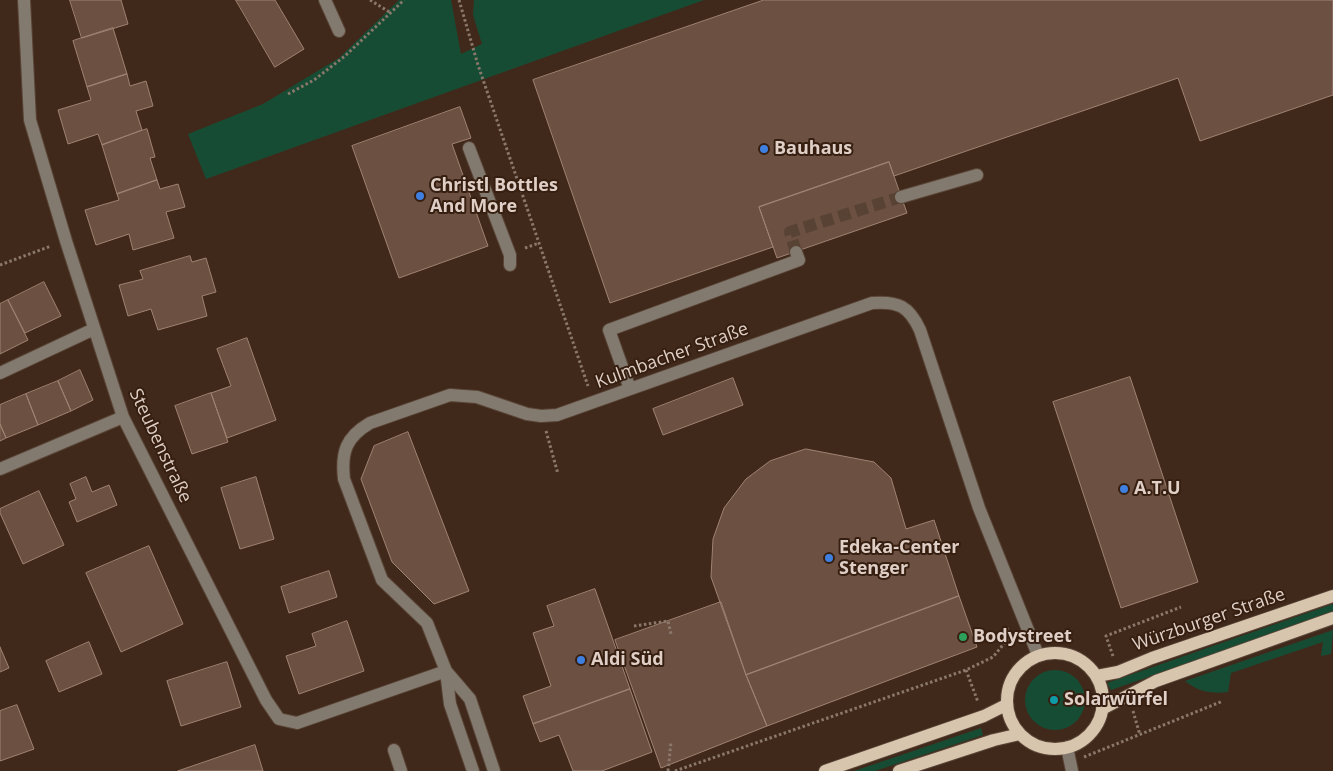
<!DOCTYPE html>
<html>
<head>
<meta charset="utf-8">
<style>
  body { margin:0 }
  canvas { display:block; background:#40291a }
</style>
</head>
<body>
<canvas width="1333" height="771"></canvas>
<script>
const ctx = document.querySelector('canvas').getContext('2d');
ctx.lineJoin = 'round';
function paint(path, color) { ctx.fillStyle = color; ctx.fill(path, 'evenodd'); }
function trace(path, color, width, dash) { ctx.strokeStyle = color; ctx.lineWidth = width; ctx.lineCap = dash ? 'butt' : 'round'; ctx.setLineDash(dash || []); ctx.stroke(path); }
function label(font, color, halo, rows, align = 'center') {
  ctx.font = font + ' "Open Sans",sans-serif'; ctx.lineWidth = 4; ctx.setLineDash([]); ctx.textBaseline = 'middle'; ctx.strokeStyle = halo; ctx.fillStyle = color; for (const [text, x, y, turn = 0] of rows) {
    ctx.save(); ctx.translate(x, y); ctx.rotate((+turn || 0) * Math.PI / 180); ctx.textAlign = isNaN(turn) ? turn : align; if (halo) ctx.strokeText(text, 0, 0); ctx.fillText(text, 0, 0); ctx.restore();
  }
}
const green = new Path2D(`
  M399 0H451L461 54 482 44 473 15 474 0H704L206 179 188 134 263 104 339 58Z
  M1333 604V613L1111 690 1107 683Z
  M1333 630 1331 654 1321 656 1323 642 1231 673 1228 692C1211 694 1199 692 1185 681Z
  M1025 700a30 30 0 1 1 60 0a30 30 0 1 1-60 0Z
  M981 728 983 735 875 771H854Z`);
const building = new Path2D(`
  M70 0H121L128 24 82 38Z
  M236 0H275L304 49 275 67Z
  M764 0H1333V95L1200 141 1178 78 894 176 889 162 759 207 773 247 610 303 533 80Z
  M113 28 127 74 87 87 73 41Z
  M127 74 130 86 146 81 153 106 136 111 142 130 102 145 98 134 68 144 58 110 91 100 87 87Z
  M460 107 471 138 452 144 488 246 399 278 352 146Z
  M147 129 155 157 150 158 157 180 117 194 102 145Z
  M889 162 907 213 777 258 759 207Z
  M157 180 160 189 178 184 185 207 166 212 174 238 133 250 129 234 96 245 85 210 119 200 117 194Z
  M190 256 192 262 206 258 216 292 202 296 207 316 158 330 151 309 128 316 119 285 143 279 140 271Z
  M44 282 61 316 25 333 8 300Z
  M8 300 28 340 0 354V304Z
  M247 338 276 420 227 438 211 393 231 386 217 349Z
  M80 370 93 400 71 411 58 381Z
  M1130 377 1198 582 1121 608 1053 402Z
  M733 378 743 405 663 435 653 409Z
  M58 381 71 411 38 425 26 394Z
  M211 393 228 442 192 454 175 406Z
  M26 394 38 425 6 438 0 424V405Z
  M0 424 6 438 0 441Z
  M408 432 469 591 434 604 392 562 361 479 374 446Z
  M806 449 874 462 891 478 906 529 934 520 959 596 746 675 711 577 713 539 724 508 746 479 770 461Z
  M86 477 92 492 109 485 117 505 77 522 69 502 76 499 70 484Z
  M256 477 274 539 240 549 221 488Z
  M39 491 64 545 23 564 0 513V509Z
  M149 546 183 624 121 652 86 573Z
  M329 571 337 597 289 613 281 587Z
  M595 589 630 689 533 724 523 696 551 686 533 633 554 626 547 606Z
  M959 596 977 647 767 726 746 675Z
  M721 602 746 675 767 726 661 768 615 640Z
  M347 621 364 671 299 694 286 656 316 646 312 634Z
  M89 642 102 674 59 692 46 661Z
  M0 647 9 668 0 672Z
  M227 662 241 707 181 726 167 681Z
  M630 689 652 752 602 771H573L559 735 540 742 533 724Z
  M17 705 34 749 0 761V711Z
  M255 745 263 771H178Z`);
const minorTunnel = new Path2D(`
  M796 252 790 232 901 197`);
const path = new Path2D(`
  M370 0 391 13
  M459 0 478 65 588 386
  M288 94 314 80 345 56 404 0
  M525 248 539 243
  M0 265 51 246
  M546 431 558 474
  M634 626 668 621 671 634
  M1113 656 1106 636 1181 607
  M966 670 978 702
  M1133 711 1140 735
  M1084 757 1223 701
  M668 771 671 742
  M675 771 966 670 993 657 1007 640V625`);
const minor = new Path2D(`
  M24 0 30 120 66 241 123 417 266 700 279 719 297 723 446 671
  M325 0 339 31
  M469 148 510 255V265
  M901 197 977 175
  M0 373 94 329
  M630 389 609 330 799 260 796 252
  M0 469 123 417
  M446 671 470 699 494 771
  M1067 747 1072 771
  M394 750 401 771
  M473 771 450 704 446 671 427 623 382 580 344 479C341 452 346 437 370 423L450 395 477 397 527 414 541 416 557 415 872 303C898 301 909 306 920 330L979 508 1038 655`);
const major = new Path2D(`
  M1007 701a48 48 0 1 1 96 0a48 48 0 1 1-96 0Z
  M1097 676 1118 672 1152 658 1333 596
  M1102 709 1156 681 1333 618
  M825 771 984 716 1006 705
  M899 771 994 740 1020 734`);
const markers = [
  [764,149,5,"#3f7fe0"],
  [420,196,5,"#3f7fe0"],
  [1124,489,5,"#3f7fe0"],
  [829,558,5,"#3f7fe0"],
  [963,637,5,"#2e9e5b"],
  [581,660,5,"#3f7fe0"],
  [1054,700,5,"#0f9aa8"]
];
const poiNames = [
  ["Bauhaus",774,149],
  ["Christl Bottles",430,186],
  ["And More",430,207],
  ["A.T.U",1134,489],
  ["Edeka-Center",839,548],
  ["Stenger",839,569],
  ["Bodystreet",973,637],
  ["Aldi Süd",591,660],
  ["Solarwürfel",1064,700]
];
const streetNames = [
  ["Kulmbacher Straße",672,356,-20],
  ["Steubenstraße",160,446,65],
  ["Würzburger Straße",1209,620,-19]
];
paint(green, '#174c34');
paint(building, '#6c5142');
trace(building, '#9f8271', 1);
trace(minorTunnel, '#584234', 12, [12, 6]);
trace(minor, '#594436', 14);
trace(major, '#594436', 14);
trace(path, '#8b786c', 3, [2.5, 2.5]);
trace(minor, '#837a6f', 12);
trace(major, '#d7c5ae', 12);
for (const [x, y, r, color] of markers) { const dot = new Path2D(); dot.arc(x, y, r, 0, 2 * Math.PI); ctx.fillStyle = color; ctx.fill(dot); trace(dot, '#361f10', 2); }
label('bold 18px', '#dfcfc6', '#361f10', poiNames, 'left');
label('18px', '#dfcfc6', '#361f10', streetNames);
</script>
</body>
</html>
